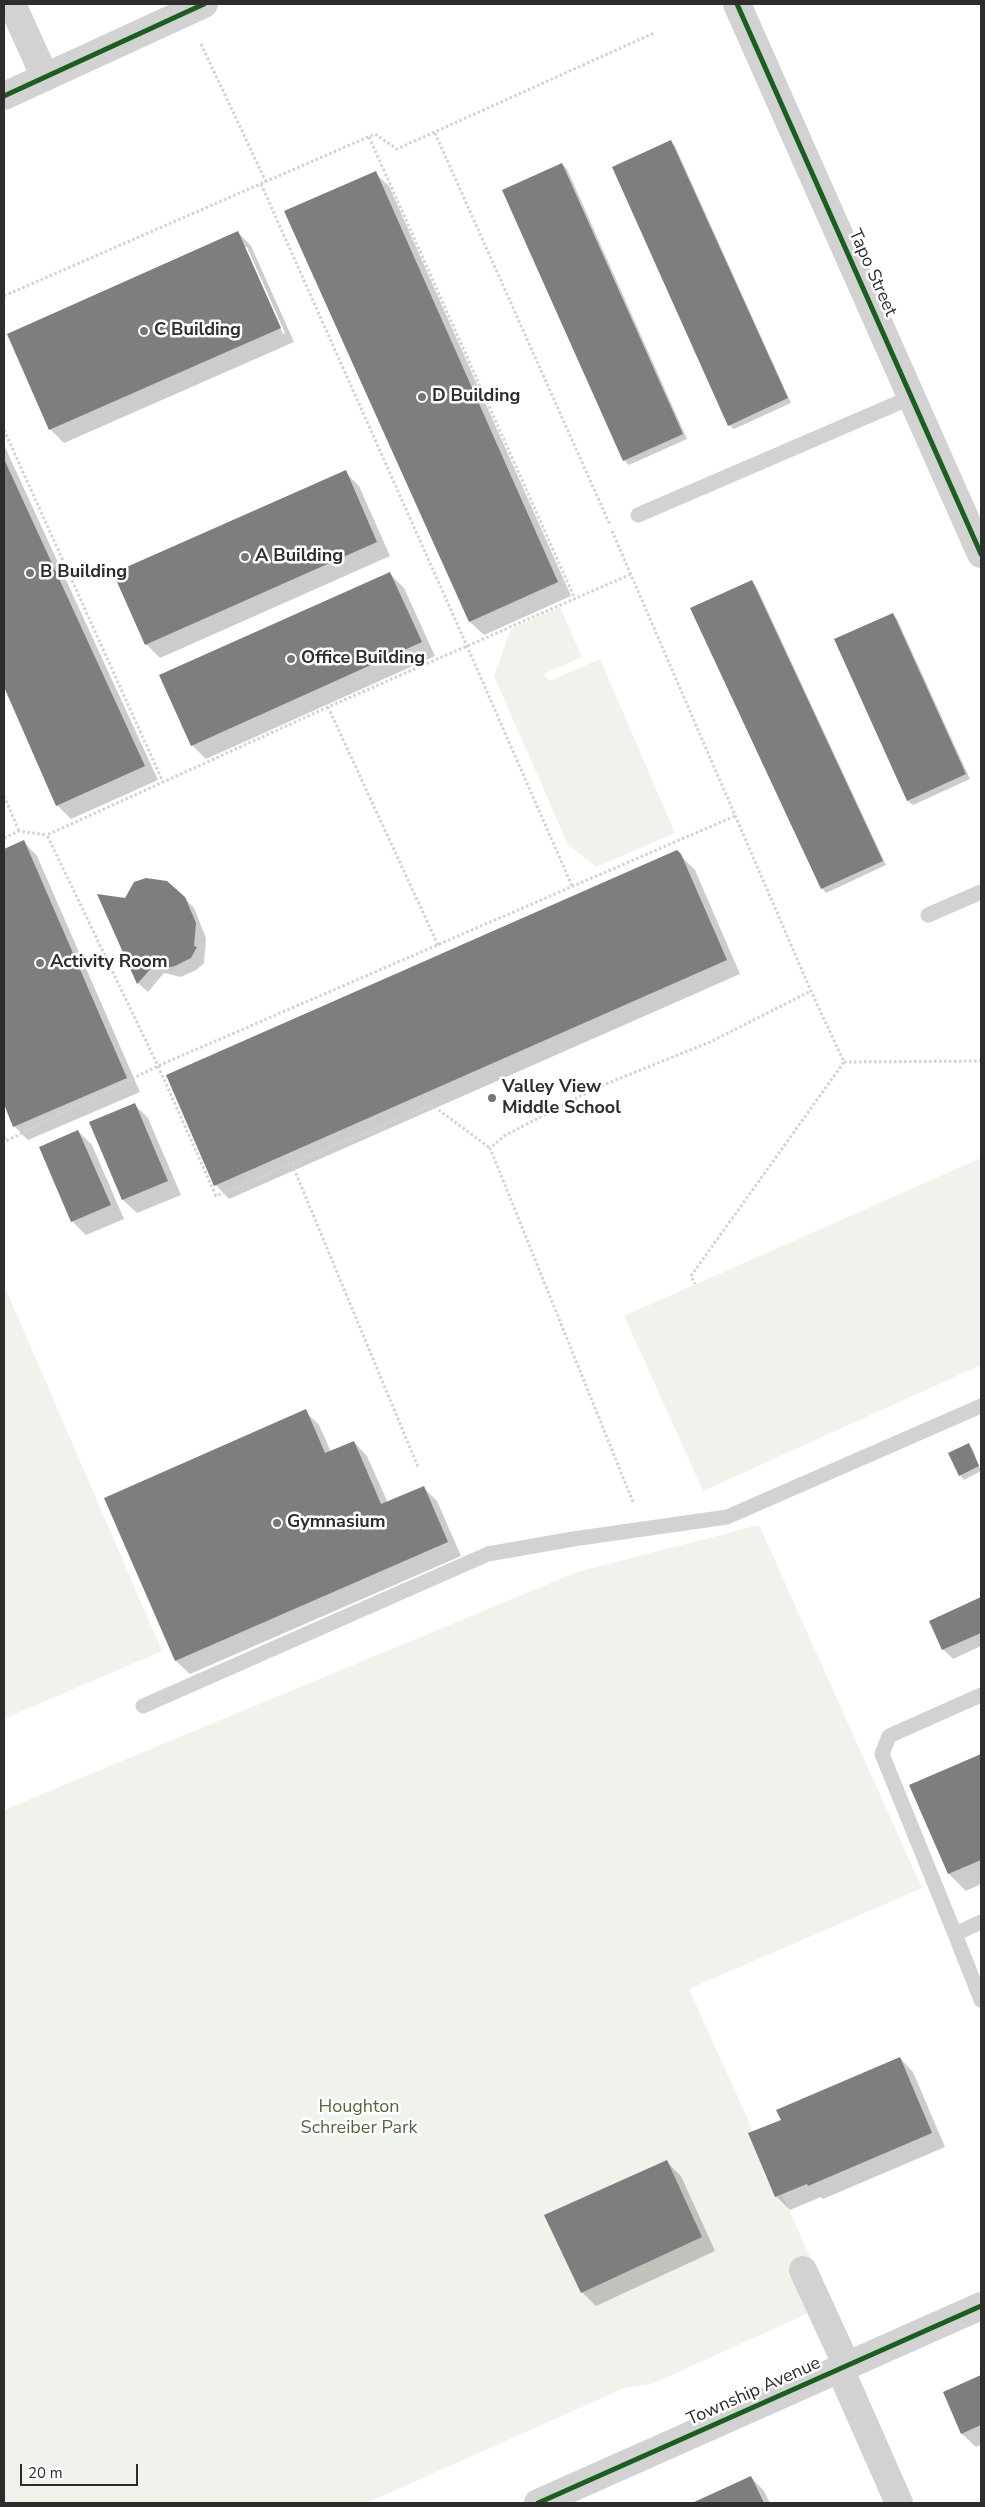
<!DOCTYPE html>
<html>
<head>
<meta charset="utf-8">
<style>
  body { margin:0 }
  #map { position:relative; width:985px; height:2507px; overflow:hidden; background:#fff; font-family:"Nunito Sans",sans-serif }
  canvas { display:block }
  .frame { position:absolute; inset:0; border:5px solid #2d2d2d; pointer-events:none }
  .scale { position:absolute; left:20px; top:2464px; width:118px; height:22px; box-sizing:border-box; border:2px solid #2d2d2d; border-top:0; padding-left:6px; font-size:15px; line-height:18px; white-space:nowrap; color:#2d2d2d; -webkit-text-stroke:4px #fff; paint-order:stroke }
</style>
</head>
<body>
<div id="map">
<canvas width="985" height="2507"></canvas>
<div class="frame"></div>
<div class="scale">20 m</div>
</div>
<script>
const ctx = document.querySelector('canvas').getContext('2d');
ctx.lineJoin = 'round';
function paint(path, color) { ctx.fillStyle = color; ctx.fill(path, 'evenodd'); }
function trace(path, color, width, dash) { ctx.strokeStyle = color; ctx.lineWidth = width; ctx.lineCap = dash ? 'butt' : 'round'; ctx.setLineDash(dash || []); ctx.stroke(path); }
function label(font, color, halo, rows, align = 'center') {
  ctx.font = font + ' "Nunito Sans",sans-serif'; ctx.lineWidth = 5; ctx.setLineDash([]); ctx.textBaseline = 'middle'; ctx.strokeStyle = halo; ctx.fillStyle = color; for (const [text, x, y, turn = 0] of rows) {
    ctx.save(); ctx.translate(x, y); ctx.rotate((+turn || 0) * Math.PI / 180); ctx.textAlign = isNaN(turn) ? turn : align; if (halo) ctx.strokeText(text, 0, 0); ctx.fillText(text, 0, 0); ctx.restore();
  }
}
const green = new Path2D(`
  M560 607 582 657 544 674 549 681 600 659 675 833 596 867 568 845 494 676 511 629Z
  M981 1158V1365L703 1491 624 1316Z
  M4 1285 162 1651 4 1719Z
  M759 1525 922 1888 689 1989 831 2303 652 2384 624 2388 367 2503H4V1810L577 1572Z`);
const shadow = new Path2D(`
  M670 141 675 146 791 403 734 429 729 425Z
  M562 164 567 169 687 439 629 465 624 460Z
  M375 173 389 186 571 596 484 635 470 622Z
  M238 232 251 246 294 342 64 443 50 429ZM244 247H247L285 333 283 334Z
  M4 445 158 780 71 819 57 805 4 684Z
  M345 472 359 486 390 556 160 658 146 644Z
  M390 574 404 588 435 656 206 759 192 745Z
  M752 581 756 586 886 865 826 893 822 888Z
  M893 614 897 619 970 779 913 805 908 801 836 640Z
  M24 842 37 856 140 1092 28 1140 14 1126 4 1101V850Z
  M677 852 695 870 740 974 229 1199 216 1185 167 1076Z
  M160 880 176 889 194 908 206 938 204 963 196 970 181 977 164 973 148 992 138 983 99 896 126 899Z
  M134 1104 148 1118 181 1195 137 1213 123 1200Z
  M78 1131 92 1145 124 1219 86 1235 72 1221Z
  M305 1411 319 1425 331 1452 354 1442 367 1456 388 1503 423 1487 437 1501 461 1556 190 1674 176 1661 106 1499Z
  M969 1445 973 1450 981 1471 964 1480 960 1475Z
  M981 1599V1646L953 1659 943 1649 931 1622Z
  M981 1755V1884L966 1891 949 1874 911 1786Z
  M900 2058 913 2072 945 2147 823 2199 821 2197 790 2210 776 2196 782 2121Z
  M667 2162 681 2176 715 2251 596 2306 582 2292Z
  M981 2377V2445L976 2447 962 2434 945 2392Z
  M751 2477 764 2491 770 2503H695Z`);
const building = new Path2D(`
  M671 140 788 398 728 426 612 167Z
  M562 163 683 434 623 461 502 190Z
  M376 171 558 582 469 622 284 211Z
  M238 231 281 328 49 430 7 334Z
  M4 459 145 766 56 806 4 687Z
  M346 470 377 542 145 645 113 573Z
  M390 572 422 642 191 746 159 675Z
  M752 580 883 861 821 889 690 608Z
  M893 613 966 774 907 801 834 639Z
  M24 840 127 1078 13 1127 4 1104V849Z
  M677 850 681 854 727 960 214 1186 166 1075Z
  M146 878 167 881 185 897 196 923 194 946 197 947 191 958 175 966 166 968 155 964 137 984 97 894 125 898 134 882Z
  M135 1103 168 1181 122 1200 89 1122Z
  M78 1130 111 1205 71 1222 39 1147Z
  M306 1409 325 1453 354 1441 381 1504 424 1486 448 1542 175 1661 104 1498Z
  M969 1443 979 1466 959 1476 948 1453Z
  M981 1597V1633L942 1650 929 1621Z
  M981 1754V1860L948 1874 909 1785Z
  M900 2057 932 2133 808 2186 807 2184 775 2197 748 2133 781 2120 776 2110Z
  M667 2160 702 2237 581 2293 544 2215Z
  M981 2375V2425L961 2434 943 2392Z
  M751 2476 764 2503H692Z`);
const path = new Path2D(`
  M201 44 266 182
  M435 133 610 525
  M369 137 575 599
  M261 184 467 646 572 886
  M4 296 375 134 397 149 654 33
  M4 430 163 782
  M612 531 811 991 844 1062 691 1276 695 1284
  M328 707 47 835 158 1066 216 1196 432 1105 490 1148
  M4 796 19 831
  M4 838 19 831 47 835
  M438 945 328 707 631 574
  M844 1062 981 1061
  M4 1137 6 1141 158 1066 735 816
  M292 1164 418 1467
  M633 1502 490 1148 504 1136 596 1088 710 1042 811 991`);
const service = new Path2D(`
  M638 515 912 397
  M928 915 981 892
  M981 1695 889 1736 882 1754 955 1934 981 1922
  M143 1706 488 1554 573 1539 727 1517 981 1406
  M955 1934 981 2000`);
const minor = new Path2D(`
  M12 4 45 77
  M803 2270 847 2366
  M840 2369 899 2503
  M538 2503 981 2306`);
const tertiary = new Path2D(`
  M737 4 981 554
  M4 96 204 4`);
const cycleway = new Path2D(`
  M737 4 981 554
  M4 96 204 4
  M538 2503 981 2306`);
const markers = [
  [144,331,5,"#767676"],
  [422,397,5,"#767676"],
  [245,557,5,"#767676"],
  [30,573,5,"#767676"],
  [291,659,5,"#767676"],
  [40,963,5,"#767676"],
  [492,1098,5,"#767676"],
  [277,1523,5,"#767676"]
];
const streetNames = [
  ["Tapo Street",872,273,66],
  ["Township Avenue",754,2392,-24]
];
const poiNames = [
  ["C Building",154,331],
  ["D Building",432,397],
  ["A Building",255,557],
  ["B Building",40,573],
  ["Office Building",301,659],
  ["Activity Room",50,963],
  ["Valley View",502,1088],
  ["Middle School",502,1109],
  ["Gymnasium",287,1523]
];
const parkNames = [
  ["Houghton",359,2108],
  ["Schreiber Park",359,2129]
];
paint(green, '#f0f3ec');
paint(shadow, '#0003');
paint(building, '#7e7e7e');
trace(path, '#d2d2d2', 3, [2.5, 2.5]);
trace(service, '#d2d2d2', 15);
trace(minor, '#d2d2d2', 28);
trace(tertiary, '#d2d2d2', 28);
trace(cycleway, '#1b5e20', 5);
for (const [x, y, r, color] of markers) { const dot = new Path2D(); dot.arc(x, y, r, 0, 2 * Math.PI); ctx.fillStyle = color; ctx.fill(dot); trace(dot, '#fff', 2); }
label('18px', '#2d2d2d', '#fff', streetNames);
label('bold 18px', '#2d2d2d', '#fff', poiNames, 'left');
label('18px', '#51663e', '#fff', parkNames);
</script>
</body>
</html>
